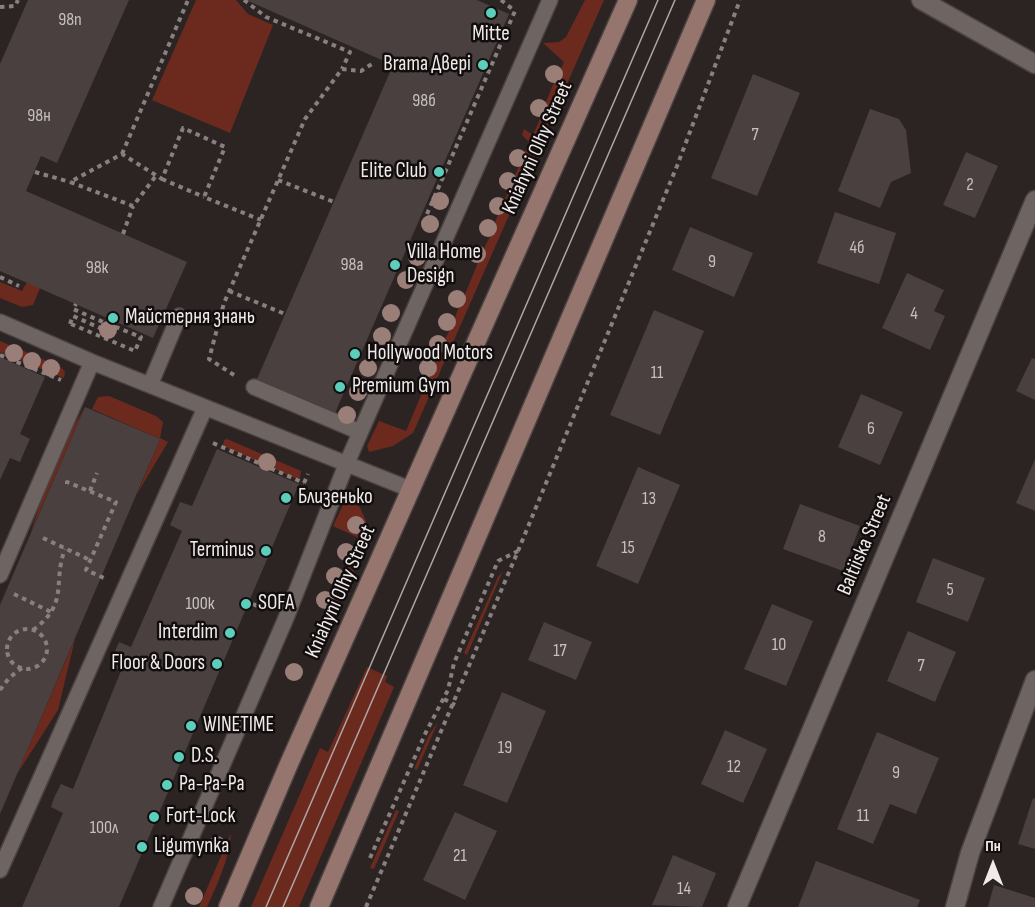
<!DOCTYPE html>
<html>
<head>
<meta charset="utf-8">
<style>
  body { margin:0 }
  #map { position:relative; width:1035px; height:907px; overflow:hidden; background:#2c2423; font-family:"Sofia Sans Condensed",sans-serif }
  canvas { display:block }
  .north { position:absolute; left:963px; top:835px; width:60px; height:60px; -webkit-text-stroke:4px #120e0e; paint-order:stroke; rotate:0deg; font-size:16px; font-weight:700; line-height:24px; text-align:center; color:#f0ebea }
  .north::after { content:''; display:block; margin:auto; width:21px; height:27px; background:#f0ebea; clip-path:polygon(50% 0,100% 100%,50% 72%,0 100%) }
</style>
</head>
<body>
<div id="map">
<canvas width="1035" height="907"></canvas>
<div class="north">Пн</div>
</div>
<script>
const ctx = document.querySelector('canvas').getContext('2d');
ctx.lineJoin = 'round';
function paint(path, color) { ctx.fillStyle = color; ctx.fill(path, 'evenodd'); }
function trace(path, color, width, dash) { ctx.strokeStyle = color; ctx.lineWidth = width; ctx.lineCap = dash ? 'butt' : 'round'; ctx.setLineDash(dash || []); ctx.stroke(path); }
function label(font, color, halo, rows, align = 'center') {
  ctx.font = font + ' "Sofia Sans Condensed",sans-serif'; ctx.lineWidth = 5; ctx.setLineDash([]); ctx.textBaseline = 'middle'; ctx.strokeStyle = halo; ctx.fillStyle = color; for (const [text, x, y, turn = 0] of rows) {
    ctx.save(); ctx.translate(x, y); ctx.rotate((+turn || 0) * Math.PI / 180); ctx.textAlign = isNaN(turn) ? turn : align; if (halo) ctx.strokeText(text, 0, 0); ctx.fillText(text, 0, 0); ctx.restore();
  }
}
const green = new Path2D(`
  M196 0H236L248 14 273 25 230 133 152 100Z
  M585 0H604L413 433 393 446 369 452 367 446 379 421 406 431 430 374 422 367 425 361 433 367 440 351 434 344 436 338 443 344 450 329 442 322 445 316 453 323 459 306 452 299 455 292 463 299 479 260 472 254 474 248 482 253 490 236 482 228 486 221 493 228 499 212 492 206 495 199 502 206 510 188 502 181 506 174 513 180 520 164 512 157 515 151 523 157 529 142 522 135 524 129 533 135 542 114 534 109 536 102 544 107 555 80 549 73 551 68 559 73 564 62 543 43 559 42 566 37Z
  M0 282 22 291 27 282 40 288 33 305 22 307 0 298Z
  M0 341 61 367 65 372 64 378 0 352Z
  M109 396 156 416 163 422 160 438 168 442 137 494 160 439 92 409 98 397Z
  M85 407 31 532 53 462Z
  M227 439 301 471 300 478 297 479 223 446 224 440Z
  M349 493 354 495 366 521 367 542 329 626 322 624 359 538 333 526Z
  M503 571 467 655 464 653 498 577Z
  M75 639 58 710 17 774Z
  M367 667 387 676 385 682 394 687 299 907H251L320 748 328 752Z
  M438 722 417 770 414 769 429 735Z
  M396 810 399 811 374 869 370 868Z
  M231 833C229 860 218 882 207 907H199Z`);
const building = new Path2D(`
  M28 0H129L57 163 41 156 26 191 187 262 153 338 0 271V64Z
  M246 0H477L509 14 335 413 257 379 393 65Z
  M753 74 800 93 757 196 711 178Z
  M870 109 899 119 906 130 911 173 891 182 880 208 838 191Z
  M966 152 998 166 975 218 943 205Z
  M835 212 896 233 879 284 817 263Z
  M690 227 753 253 734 297 672 270Z
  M907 273 944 290 934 311 945 316 930 350 882 328Z
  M654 310 704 331 660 435 610 415Z
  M0 357 45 377 20 434 30 439 25 450 20 462 10 458 0 480Z
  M1032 358 1035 359V400L1016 391Z
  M861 394 903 412 880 465 838 447Z
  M85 407 160 439 0 814V605Z
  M217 449 299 484 119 907H22L63 813 51 807 54 798 61 784 73 789 121 671 110 665 114 654 119 642 131 647 182 531 170 525 174 516 180 502 192 506Z
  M1035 459V511L1016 503Z
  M638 467 680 485 638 584 596 566Z
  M800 504 860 526 843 571 783 549Z
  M933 558 985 578 968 622 916 602Z
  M772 604 813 621 786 686 744 669Z
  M544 622 592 642 576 680 528 660Z
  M908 631 956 652 935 702 887 681Z
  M502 692 546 711 507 803 463 785Z
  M725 730 767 749 743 803 701 784Z
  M877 732 939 758 916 814 890 804 873 844 837 829Z
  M1033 798 1035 799V849L1018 844Z
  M455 812 497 831 465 900 423 880Z
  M673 855 716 873 702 907 652 905Z
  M816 861 920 900 917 907H798Z
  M994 885 1035 898V907H988Z`);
const path = new Path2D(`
  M244 0 266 17 350 52 342 69
  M501 0 515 11
  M0 7 15 6 18 0
  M122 154 188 0
  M35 172 70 182
  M155 177 133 206 70 182 122 154 162 179 183 128 225 147 204 197 261 220
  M162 179 204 197
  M278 180 334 202
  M427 214 515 11
  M123 234 133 206
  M0 277 19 286
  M229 291 285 314
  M70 324 73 316 100 328 103 322 73 309 76 304
  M71 324 135 351 141 337 103 322
  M0 355 61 380
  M234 375 209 359 224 303 305 119 342 69 361 71 375 62
  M213 443 304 483
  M304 483 308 474
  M67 484V482L116 502 86 570 104 578
  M90 491 97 473
  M43 538 90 560
  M14 594 51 612
  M253 604 264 609
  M7 649a20 20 0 1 1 40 0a20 20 0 1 1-40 0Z
  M33 630C70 603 52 583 65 549
  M0 690 9 678 22 668
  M444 699 455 705
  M370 858 426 732 448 690 454 663 498 561 518 551
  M366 907 518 551 677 166 740 0`);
const lane = new Path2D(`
  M0 322 92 362 412 490
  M150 385 179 316
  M254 387 360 432
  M0 575 92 362
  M0 870 205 408
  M161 907 286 618 346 465 550 0`);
const street = new Path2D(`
  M921 0 1035 64
  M737 907 1035 200
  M955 907 970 853 1035 680`);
const secondary = new Path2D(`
  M228 907 288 766 628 0
  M319 907 706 0`);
const tram = new Path2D(`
  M266 907 658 0
  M283 907 675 0`);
const trees = [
  [554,74],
  [539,108],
  [518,158],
  [508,181],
  [440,201],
  [498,206],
  [430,224],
  [488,228],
  [477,254],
  [417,257],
  [406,280],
  [457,299],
  [391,313],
  [447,322],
  [108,330],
  [382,336],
  [438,344],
  [14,353],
  [32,361],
  [51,368],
  [368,368],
  [428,368],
  [358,392],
  [347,415],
  [267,462],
  [356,525],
  [346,552],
  [335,576],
  [325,600],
  [294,672],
  [217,845],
  [194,896]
];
const markers = [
  [491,13,6,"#5bcebc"],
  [483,65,6,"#5bcebc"],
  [439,172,6,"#5bcebc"],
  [395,265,6,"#5bcebc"],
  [113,318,6,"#5bcebc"],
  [355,354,6,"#5bcebc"],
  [340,387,6,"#5bcebc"],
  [286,498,6,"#5bcebc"],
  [266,551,6,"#5bcebc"],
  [246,604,6,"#5bcebc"],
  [230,633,6,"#5bcebc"],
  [217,664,6,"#5bcebc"],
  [191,726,6,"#5bcebc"],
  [179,757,6,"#5bcebc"],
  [167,785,6,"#5bcebc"],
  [154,817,6,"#5bcebc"],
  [142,847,6,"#5bcebc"]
];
const numberNames = [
  ["98п",70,20],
  ["98б",424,101],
  ["98н",39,116],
  ["7",755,135],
  ["2",970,185],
  ["4б",857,248],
  ["9",712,262],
  ["98а",352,265],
  ["98к",97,268],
  ["4",914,314],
  ["11",657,373],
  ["6",871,429],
  ["13",649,499],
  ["8",822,537],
  ["15",628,548],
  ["5",950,590],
  ["100к",200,604],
  ["10",779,645],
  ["17",560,651],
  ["7",921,666],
  ["19",505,748],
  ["12",734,767],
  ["9",896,773],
  ["11",863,816],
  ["100л",104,828],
  ["21",460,856],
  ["14",684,889]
];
const poiNames = [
  ["Mitte",491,35,"center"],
  ["Brama Двері",471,65,"right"],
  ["Elite Club",427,172,"right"],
  ["Villa Home",407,253],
  ["Design",407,277],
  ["Майстерня знань",125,318],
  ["Hollywood Motors",367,354],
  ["Premium Gym",352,387],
  ["Близенько",298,498],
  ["Terminus",254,551,"right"],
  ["SOFA",258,604],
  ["Interdim",218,633,"right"],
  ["Floor & Doors",205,664,"right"],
  ["WINETIME",203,726],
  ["D.S.",191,757],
  ["Pa-Pa-Pa",179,785],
  ["Fort-Lock",166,817],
  ["Ligumynka",154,847]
];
const streetNames = [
  ["Kniahyni Olhy Street",538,148,-66],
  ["Baltiiska Street",865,545,-67],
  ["Kniahyni Olhy Street",341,592,-66]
];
paint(green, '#6c2a1f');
paint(building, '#49403f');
trace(lane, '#494241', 18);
trace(street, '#494241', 21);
trace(secondary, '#494241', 21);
trace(path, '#87807f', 4, [4.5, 4.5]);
trace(lane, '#6e6563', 15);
trace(street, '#6e6563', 18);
trace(secondary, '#96756e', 18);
trace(tram, '#aca6a5', 1.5);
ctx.fillStyle = '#9a7e78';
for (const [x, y] of trees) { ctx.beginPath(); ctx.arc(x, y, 9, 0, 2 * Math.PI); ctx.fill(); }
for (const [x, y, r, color] of markers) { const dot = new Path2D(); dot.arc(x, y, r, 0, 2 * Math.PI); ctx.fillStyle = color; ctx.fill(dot); trace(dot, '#120e0e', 2); }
label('18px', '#c6c0bf', null, numberNames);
label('21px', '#f0ebea', '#120e0e', poiNames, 'left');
label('21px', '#f0ebea', '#120e0e', streetNames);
</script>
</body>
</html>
